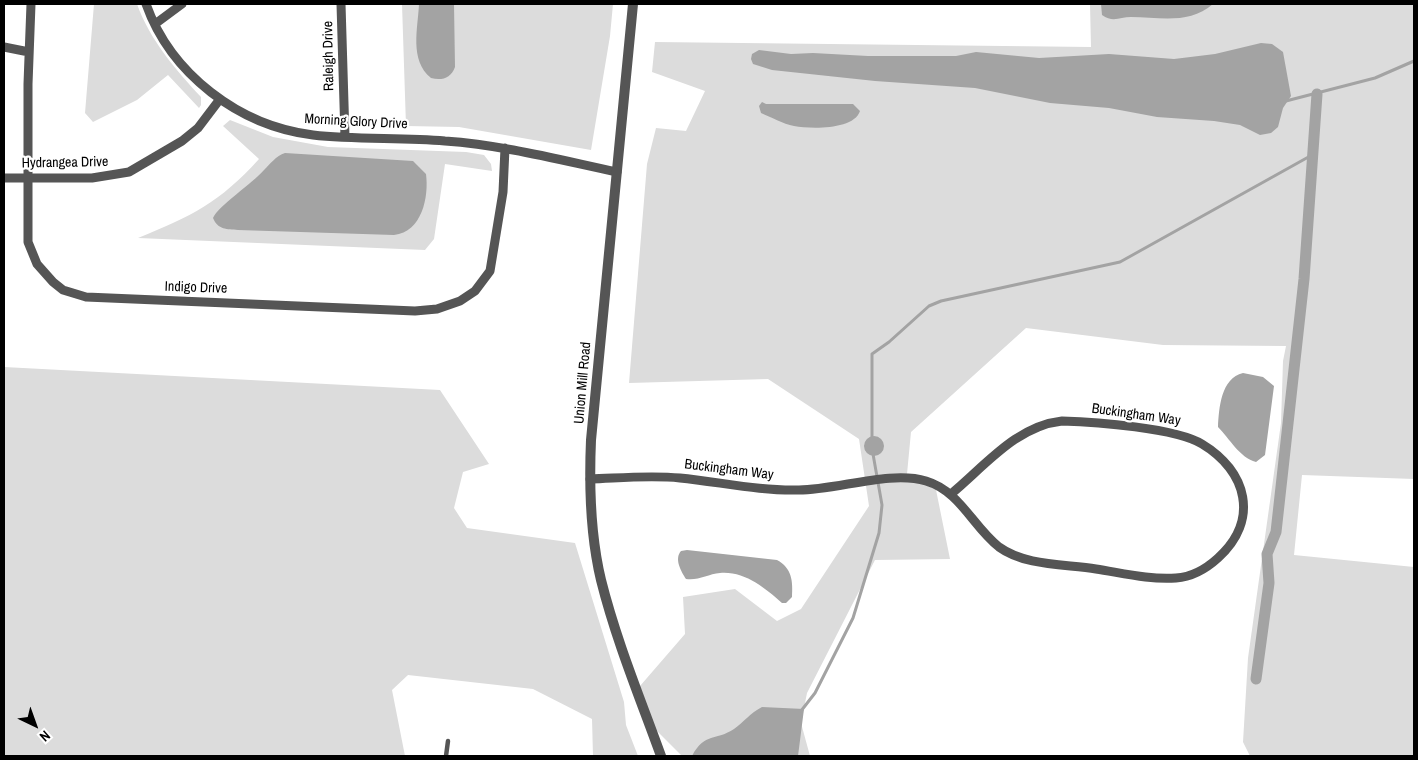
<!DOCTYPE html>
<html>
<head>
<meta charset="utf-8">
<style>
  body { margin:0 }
  #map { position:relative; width:1418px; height:760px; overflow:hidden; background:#fff; font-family:"Archivo Narrow",sans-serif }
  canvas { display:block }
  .frame { position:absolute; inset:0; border:5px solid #000; pointer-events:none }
  .north { position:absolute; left:10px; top:700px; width:50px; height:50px; -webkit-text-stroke:4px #fff; paint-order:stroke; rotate:138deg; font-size:14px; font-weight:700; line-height:20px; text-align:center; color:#000 }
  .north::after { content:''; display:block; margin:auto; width:18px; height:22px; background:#000; clip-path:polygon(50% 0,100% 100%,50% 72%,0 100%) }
</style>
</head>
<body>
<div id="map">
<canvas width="1418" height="760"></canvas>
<div class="frame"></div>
<div class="north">N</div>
</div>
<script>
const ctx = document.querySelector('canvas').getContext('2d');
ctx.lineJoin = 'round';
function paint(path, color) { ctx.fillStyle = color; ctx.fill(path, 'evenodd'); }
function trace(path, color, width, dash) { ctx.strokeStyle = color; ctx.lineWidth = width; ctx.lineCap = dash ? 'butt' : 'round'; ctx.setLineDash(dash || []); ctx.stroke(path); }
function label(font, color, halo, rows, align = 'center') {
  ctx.font = font + ' "Archivo Narrow",sans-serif'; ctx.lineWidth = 4.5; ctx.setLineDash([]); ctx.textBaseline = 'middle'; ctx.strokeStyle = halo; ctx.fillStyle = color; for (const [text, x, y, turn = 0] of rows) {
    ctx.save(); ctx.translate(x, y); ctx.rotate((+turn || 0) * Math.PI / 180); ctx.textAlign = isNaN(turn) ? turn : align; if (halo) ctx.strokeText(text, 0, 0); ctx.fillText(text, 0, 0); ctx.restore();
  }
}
const green = new Path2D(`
  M94 4H137C150 40 175 69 201 97V105L199 108 168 75 137 100 93 122 85 113Z
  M402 4H613L610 36 591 150 459 127 406 126Z
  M1090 4H1414V479L1302 475 1294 555 1414 567V756H1250L1243 742 1248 658 1281 423 1283 361 1286 346 1163 345 1026 328 911 432 907 474 934 480 950 559 875 560 807 693 801 723 810 756H682L654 728 640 686 685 634 683 597 735 589 777 621 801 609 869 506 859 439 768 379 629 383 647 164 656 128 686 131 705 91 652 72 655 42 1091 47Z
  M230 120 273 137 328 147 466 152 484 155 491 164 492 171 445 164 434 239 425 250 138 238C192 216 219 203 259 159L223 126Z
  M4 367 440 390 489 464 463 472 454 508 467 528 575 543 624 702 626 725 638 756H593L592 719 533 689 408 675 392 690 405 756H4Z`);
const water = new Path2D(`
  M419 4H454L455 67C451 78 442 81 431 78 409 60 418 28 419 4Z
  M1101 4H1213C1189 25 1159 17 1131 17 1120 17 1113 23 1102 15Z
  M1261 43 1272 44 1283 52 1291 96 1283 108 1278 127 1271 133 1260 135 1240 125 1214 121 1157 117 1109 108 1050 103 975 88 875 81 772 70 753 64 751 59 752 54 759 50 791 54 813 53 868 56H956L976 52 1039 58 1109 54 1174 59 1215 54Z
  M762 102 766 104H853L860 111C854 130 811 129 794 126 783 124 771 117 761 113L759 106Z
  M285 153 413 161 426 174C429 197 422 232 394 235L238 230C227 229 218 230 213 218 218 206 253 183 264 170 270 164 276 156 285 153Z
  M1243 373 1263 377 1274 386 1265 455 1256 462C1240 458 1229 438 1218 427 1219 408 1221 378 1243 373Z
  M864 446a10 10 0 1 1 20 0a10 10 0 1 1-20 0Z
  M687 550 777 560C792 568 793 581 792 597L786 603H782C765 588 745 571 720 573 708 574 698 581 686 579 681 571 674 559 681 551Z
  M762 707 804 709 798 756H692C705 732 716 741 734 729 744 722 750 713 762 707Z`);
const stream = new Path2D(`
  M1282 102 1375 78 1414 61
  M872 440V354L889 342 929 306 941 301 1120 262 1312 155
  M801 711 815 693 853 618 879 533 882 505 873 454`);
const canal = new Path2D(`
  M1256 679 1269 583 1267 554 1276 532 1304 279 1317 94`);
const service = new Path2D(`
  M446 756 448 741`);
const minor = new Path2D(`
  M31 4 28 84V242L37 264 53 282 63 290 86 297 415 311 437 309 460 301 475 291 490 271 503 192 505 148
  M146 4C171 74 239 126 313 135 357 140 402 137 445 141 503 145 560 160 617 172
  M341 4 345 137
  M155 24 182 4
  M4 47 29 52
  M4 178H92L129 172 182 141 198 128 220 99
  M590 479C620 478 650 475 680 478 720 482 759 491 799 490 837 490 891 470 926 481 960 491 973 527 999 547 1025 566 1065 564 1096 569 1122 573 1150 580 1176 578 1192 577 1207 568 1218 558 1260 520 1247 471 1202 444 1176 428 1096 422 1062 421 1016 426 985 466 951 494`);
const tertiary = new Path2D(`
  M633 4 591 440C589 486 590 534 601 580 616 640 640 698 661 756`);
const streetNames = [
  ["Raleigh Drive",329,56,-91],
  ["Morning Glory Drive",356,122,3],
  ["Hydrangea Drive",65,163,-1],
  ["Indigo Drive",196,288,2],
  ["Union Mill Road",583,383,-85],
  ["Buckingham Way",1136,415,8],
  ["Buckingham Way",729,470,7]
];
paint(green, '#dcdcdc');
paint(water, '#a3a3a3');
trace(stream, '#a3a3a3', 3);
trace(canal, '#a3a3a3', 11);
trace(service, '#555', 4.5);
trace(minor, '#555', 9);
trace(tertiary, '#555', 10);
label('14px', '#000', '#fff', streetNames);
</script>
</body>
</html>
